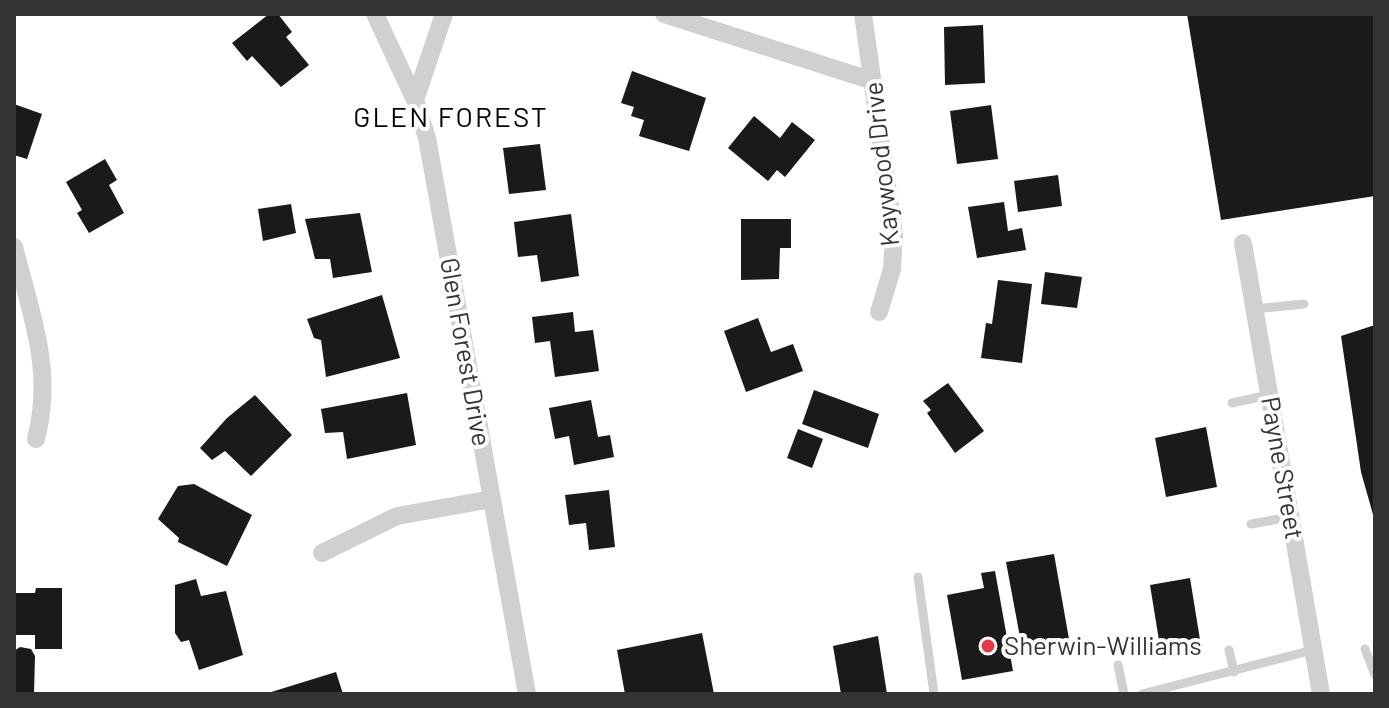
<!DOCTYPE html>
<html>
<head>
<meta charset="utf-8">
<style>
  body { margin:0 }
  #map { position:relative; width:1389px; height:708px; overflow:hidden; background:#fff; font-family:Barlow,sans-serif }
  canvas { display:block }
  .frame { position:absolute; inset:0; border:16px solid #333; pointer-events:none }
</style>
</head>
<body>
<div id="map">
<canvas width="1389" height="708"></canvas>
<div class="frame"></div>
</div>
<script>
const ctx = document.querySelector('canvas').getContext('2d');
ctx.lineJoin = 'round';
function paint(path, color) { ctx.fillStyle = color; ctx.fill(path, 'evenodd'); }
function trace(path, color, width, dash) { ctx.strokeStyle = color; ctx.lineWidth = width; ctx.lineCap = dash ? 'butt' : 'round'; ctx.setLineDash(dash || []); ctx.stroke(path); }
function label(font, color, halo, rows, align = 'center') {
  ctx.font = font + ' Barlow,sans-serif'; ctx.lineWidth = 8; ctx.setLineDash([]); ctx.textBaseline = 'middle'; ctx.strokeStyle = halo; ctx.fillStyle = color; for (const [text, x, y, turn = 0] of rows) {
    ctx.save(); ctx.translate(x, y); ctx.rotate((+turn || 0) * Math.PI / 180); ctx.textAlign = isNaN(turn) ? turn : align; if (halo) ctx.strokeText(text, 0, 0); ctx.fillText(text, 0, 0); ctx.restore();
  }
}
const building = new Path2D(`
  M269 14H278L292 32 286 37 309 65 281 87 252 56 247 61 232 43Z
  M1187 14H1375V196L1221 220Z
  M983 25 985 83 945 85 944 27Z
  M632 71 706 98 689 151 639 136 644 120 631 116 634 107 621 103Z
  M14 104 42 114 27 159 14 155Z
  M991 105 998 159 957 164 950 111Z
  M754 116 780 138 792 122 815 140 785 177 777 170 768 181 728 148Z
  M540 144 546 190 509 194 503 148Z
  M105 159 117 180 109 185 124 213 89 233 77 213 82 210 66 182Z
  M1058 175 1062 206 1018 212 1014 181Z
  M1004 202 1008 231 1022 228 1026 250 977 258 968 207Z
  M291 204 296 233 263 241 258 209Z
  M360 213 372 272 333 278 330 259H315L305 219Z
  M571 214 579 276 541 282 537 255 518 257 514 222Z
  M741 219H791V248H780L779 279 741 280Z
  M1045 272 1082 277 1077 308 1041 304Z
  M998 280 1032 284 1022 363 981 358 986 323 992 324Z
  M382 295 400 358 326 377 321 340 314 338 307 319Z
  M573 312 575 332 593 330 599 371 555 377 550 341 535 343 532 317Z
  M758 318 771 352 793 344 803 371 746 392 724 331Z
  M1375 325V518H1374L1361 472 1341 336Z
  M948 383 984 431 955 453 927 413 931 410 923 401Z
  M814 390 879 414 868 448 802 424Z
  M407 393 416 445 347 459 343 432 325 433 321 409Z
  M255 395 292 435 251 476 225 451 212 460 200 448 227 418Z
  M591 400 598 437 610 435 614 457 574 465 569 436 555 439 549 408Z
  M1206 427 1217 487 1166 497 1155 438Z
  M798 429 823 439 812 468 787 458Z
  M194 484 252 515 227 566 178 542 179 538 158 519 178 486Z
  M609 490 615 547 589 550 586 523 569 525 565 495Z
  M1054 554 1069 639 1022 648 1006 562Z
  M995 571 1013 671 962 680 947 595 984 588 981 573Z
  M1190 578 1202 652 1162 659 1150 585Z
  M196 579 201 596 226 591 243 655 199 670 189 640 181 642 175 633V585Z
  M36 588H62V649H35V635H14V593H35Z
  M702 633 714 694H625L617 650Z
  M878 636 887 694H841L833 646Z
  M20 647 31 649 35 656 34 694H14V651Z
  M336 672 343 694H268V693Z`);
const service = new Path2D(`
  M1254 309 1304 304
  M1232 403 1269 395
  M1251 524 1290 517
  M918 577 934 694
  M1365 649 1375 675
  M1229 650 1234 672
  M1118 665 1124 694
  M1142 694 1313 650`);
const minor = new Path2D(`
  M375 14 415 100
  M444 14 415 100 427 138 527 694
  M664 14 873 81
  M863 14 894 235 892 269 879 312
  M1243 243 1321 694
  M14 247C31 314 54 370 36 439
  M322 553 397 516 492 499`);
const markers = [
  [988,646,8,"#e63946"]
];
const streetNames = [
  ["Kaywood Drive",882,164,-96],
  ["Glen Forest Drive",465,352,80],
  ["Payne Street",1282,468,80]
];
const poiNames = [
  ["Sherwin-Williams",1004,646]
];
const neighbourhoodNames = [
  ["GLEN FOREST",451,118]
];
paint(building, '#1a1a1a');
trace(service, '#d0d0d0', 9);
trace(minor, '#d0d0d0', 18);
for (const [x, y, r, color] of markers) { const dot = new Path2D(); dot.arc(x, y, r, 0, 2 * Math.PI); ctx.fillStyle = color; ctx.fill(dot); trace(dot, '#fff', 3); }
label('26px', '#333', '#fff', streetNames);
label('26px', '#333', '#fff', poiNames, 'left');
ctx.letterSpacing = '2px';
label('28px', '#000', '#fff', neighbourhoodNames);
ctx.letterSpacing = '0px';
</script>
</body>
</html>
